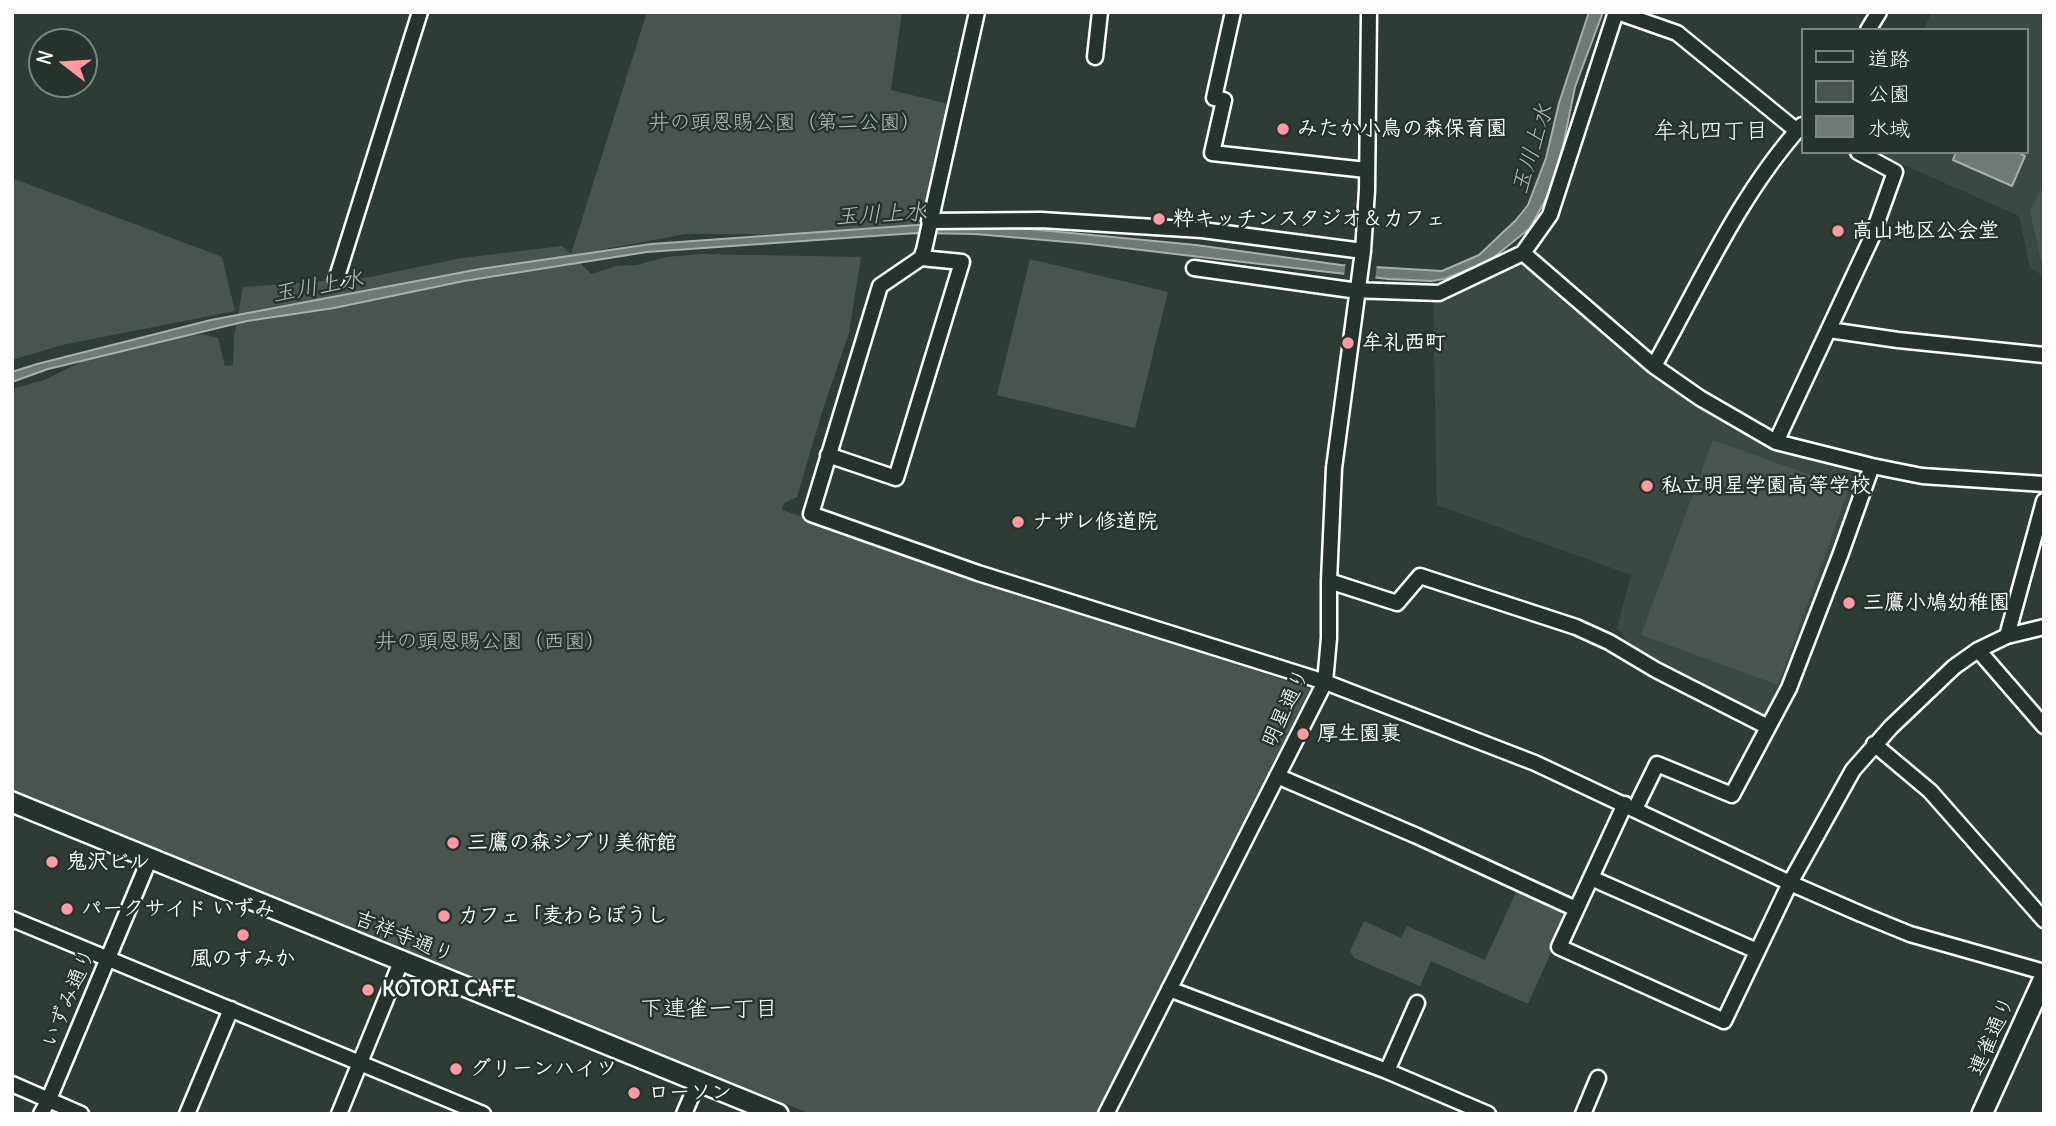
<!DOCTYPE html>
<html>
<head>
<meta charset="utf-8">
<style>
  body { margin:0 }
  #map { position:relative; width:2056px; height:1126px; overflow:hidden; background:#2f3b35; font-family:Delius,"Klee One",sans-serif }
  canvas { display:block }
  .frame { position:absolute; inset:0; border:14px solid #fff; pointer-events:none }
  .legend { position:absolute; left:1801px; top:28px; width:228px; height:126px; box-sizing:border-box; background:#26332d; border:2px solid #7d8581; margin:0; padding:9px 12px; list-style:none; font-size:21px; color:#fff }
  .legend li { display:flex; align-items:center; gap:14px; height:35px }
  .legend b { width:35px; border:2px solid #7d8581 }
  .north { position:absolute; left:28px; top:28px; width:70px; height:70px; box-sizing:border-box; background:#26332d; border:2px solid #7d8581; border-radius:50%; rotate:287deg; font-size:19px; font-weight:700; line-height:28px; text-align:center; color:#fff }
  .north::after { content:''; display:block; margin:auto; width:24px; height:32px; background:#ff9aa2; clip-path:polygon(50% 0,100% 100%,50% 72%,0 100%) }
</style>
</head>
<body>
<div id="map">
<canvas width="2056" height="1126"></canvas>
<div class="frame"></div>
<ul class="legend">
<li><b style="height:9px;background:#26332d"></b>道路</li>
<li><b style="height:19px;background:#4a544f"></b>公園</li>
<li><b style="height:19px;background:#707975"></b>水域</li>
</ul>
<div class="north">N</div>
</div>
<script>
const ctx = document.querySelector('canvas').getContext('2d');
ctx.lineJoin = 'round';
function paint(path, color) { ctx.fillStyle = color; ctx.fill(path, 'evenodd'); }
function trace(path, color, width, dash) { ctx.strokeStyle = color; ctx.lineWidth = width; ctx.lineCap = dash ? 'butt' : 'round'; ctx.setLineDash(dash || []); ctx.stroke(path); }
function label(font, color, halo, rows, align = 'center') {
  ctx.font = font + ' Delius,"Klee One",sans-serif'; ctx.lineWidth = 5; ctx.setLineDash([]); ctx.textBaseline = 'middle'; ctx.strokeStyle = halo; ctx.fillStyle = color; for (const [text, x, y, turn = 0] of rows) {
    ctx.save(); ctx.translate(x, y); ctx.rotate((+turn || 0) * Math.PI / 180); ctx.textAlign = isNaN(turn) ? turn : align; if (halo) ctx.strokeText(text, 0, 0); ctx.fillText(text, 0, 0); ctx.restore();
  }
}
const built = new Path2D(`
  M1931 12H2044V276L2030 268 2019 216 1875 152H2026V30H1924Z
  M1521 263 1532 267 1674 387 1733 426 1774 449 1861 475 1856 496 1769 719 1635 652 1617 628 1631 575 1437 505 1433 299 1442 298Z`);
const green = new Path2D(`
  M647 12H902L891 90 948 104 922 235 686 234 572 255 591 274 616 266 637 265 666 257 700 254 861 257 849 333 822 412 797 497 784 503 782 510 1310 689 1096 1114H811L12 797V389L44 380 83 361 172 338 202 334 218 338 225 366 233 365 234 336 243 287 365 278 462 258 562 246 571 254Z
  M12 178 222 257 235 311 62 345 12 360Z
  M2044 184V263L2041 261 2030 211Z
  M1030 259 1168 292 1135 428 997 395Z
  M1713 440 1849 489 1778 685 1641 635Z
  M1516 892 1559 910 1566 919 1528 1004 1431 961 1420 986 1354 958 1350 951 1364 921 1401 938 1407 926 1485 960Z`);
const water = new Path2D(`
  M1589 12H1603L1575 87 1563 146 1550 191 1530 228 1488 262 1444 279 1431 281 1388 279 1090 244 975 234 916 233 647 252 464 281 334 308 247 321 48 369 12 382V372L37 364 211 320 480 269 651 244 918 225H982L1029 229 1196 245 1341 265 1442 271 1479 255 1516 220 1528 205 1546 158 1559 103Z
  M1956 152H2017L2025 156 2012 186 1953 160Z`);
const pier = new Path2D(`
  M1346 261 1377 263 1375 281 1344 277Z`);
const minor = new Path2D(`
  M977 12 924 250 921 258 880 286 811 514 978 573 1325 682 1535 763 1790 883 1861 914 1910 934 2044 972
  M1233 12 1214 98 1224 100 1212 153 1366 170
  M1617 12 1677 33 1797 131
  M1868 30 1879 12
  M1095 57 1100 12
  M929 221 1041 220 1202 230 1363 251
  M1523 253 1654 366 1700 398 1776 442 1872 466 1922 476 2044 484
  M1194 268 1351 290 1439 293 1523 253 1550 215 1616 12
  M336 280 420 12
  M1829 330 1898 340 2044 355
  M1654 366C1700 284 1739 195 1802 125
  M1776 442 1871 239 1895 172 1858 152
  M828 455 896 478 962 262 921 258
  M1329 581 1397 603 1420 576 1576 627 1609 642 1656 670 1768 727
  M2007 636 2044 501
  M1978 650 2044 726
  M1874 744 1930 791 2044 920
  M1277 776 1417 836 1576 909
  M1625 804 1559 947 1724 1021 1790 883 1853 770 1891 727 1954 667 1978 650 2007 636 2044 627
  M1635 809 1657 764 1732 795 1789 688 1841 553 1872 466
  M1591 878 1757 951
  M12 919 483 1114
  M1169 989 1387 1071 1488 1114
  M1387 1071 1417 1003
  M12 1084 81 1114
  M41 1114 49 1099 150 858
  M187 1114 231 1009
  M339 1114 401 962
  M684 1114 698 1081
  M1106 1114 1325 682 1329 638V581L1334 468 1363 251 1367 190 1369 12
  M1583 1114 1598 1078`);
const secondary = new Path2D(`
  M12 802 778 1114
  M1982 1114 2044 978`);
const markers = [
  [1283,129,7,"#ff9aa2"],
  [1159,219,7,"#ff9aa2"],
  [1838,231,7,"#ff9aa2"],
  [1348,343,7,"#ff9aa2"],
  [1647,486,7,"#ff9aa2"],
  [1018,522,7,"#ff9aa2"],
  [1849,603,7,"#ff9aa2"],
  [1303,734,7,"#ff9aa2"],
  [453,843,7,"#ff9aa2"],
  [52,862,7,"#ff9aa2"],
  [67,909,7,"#ff9aa2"],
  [444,916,7,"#ff9aa2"],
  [243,935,7,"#ff9aa2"],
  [368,990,7,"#ff9aa2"],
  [456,1069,7,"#ff9aa2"],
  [634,1093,7,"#ff9aa2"]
];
const parkNames = [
  ["井の頭恩賜公園（第二公園）",785,123],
  ["井の頭恩賜公園（西園）",491,642]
];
const poiNames = [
  ["みたか小鳥の森保育園",1297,129],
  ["粋キッチンスタジオ＆カフェ",1173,219],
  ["高山地区公会堂",1852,231],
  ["牟礼西町",1362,343],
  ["私立明星学園高等学校",1661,486],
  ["ナザレ修道院",1032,522],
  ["三鷹小鳩幼稚園",1863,603],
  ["厚生園裏",1317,734],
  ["三鷹の森ジブリ美術館",467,843],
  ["鬼沢ビル",66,862],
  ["パークサイド いずみ",81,909],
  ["カフェ「麦わらぼうし",458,916],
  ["風のすみか",243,959,"center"],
  ["KOTORI CAFE",382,990],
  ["グリーンハイツ",470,1069],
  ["ローソン",648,1093]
];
const streetNames = [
  ["明星通り",1286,708,-65],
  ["吉祥寺通り",404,937,22],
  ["いずみ通り",69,998,-67],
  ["連雀通り",1992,1036,-66]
];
const neighbourhoodNames = [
  ["牟礼四丁目",1711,131],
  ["下連雀一丁目",709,1009]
];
const waterNames = [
  ["玉川上水",1533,149,-73],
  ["玉川上水",881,215,-3],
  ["玉川上水",318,287,-10]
];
paint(built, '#3c4842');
paint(green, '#4a544f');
paint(water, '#707975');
trace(water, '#a9afac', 2);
paint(pier, '#2f3b35');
trace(minor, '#fff', 19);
trace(secondary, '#fff', 24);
trace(minor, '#26332d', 14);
trace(secondary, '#26332d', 19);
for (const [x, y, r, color] of markers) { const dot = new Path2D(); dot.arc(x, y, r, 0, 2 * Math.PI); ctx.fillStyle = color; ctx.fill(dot); trace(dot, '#26332d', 2.5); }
label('21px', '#b7bbb9', '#26332d', parkNames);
label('bold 21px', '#fff', '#26332d', poiNames, 'left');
label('21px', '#fff', '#26332d', streetNames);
label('23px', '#fff', '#26332d', neighbourhoodNames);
label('italic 23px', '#b8bcba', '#26332d', waterNames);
</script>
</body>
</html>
